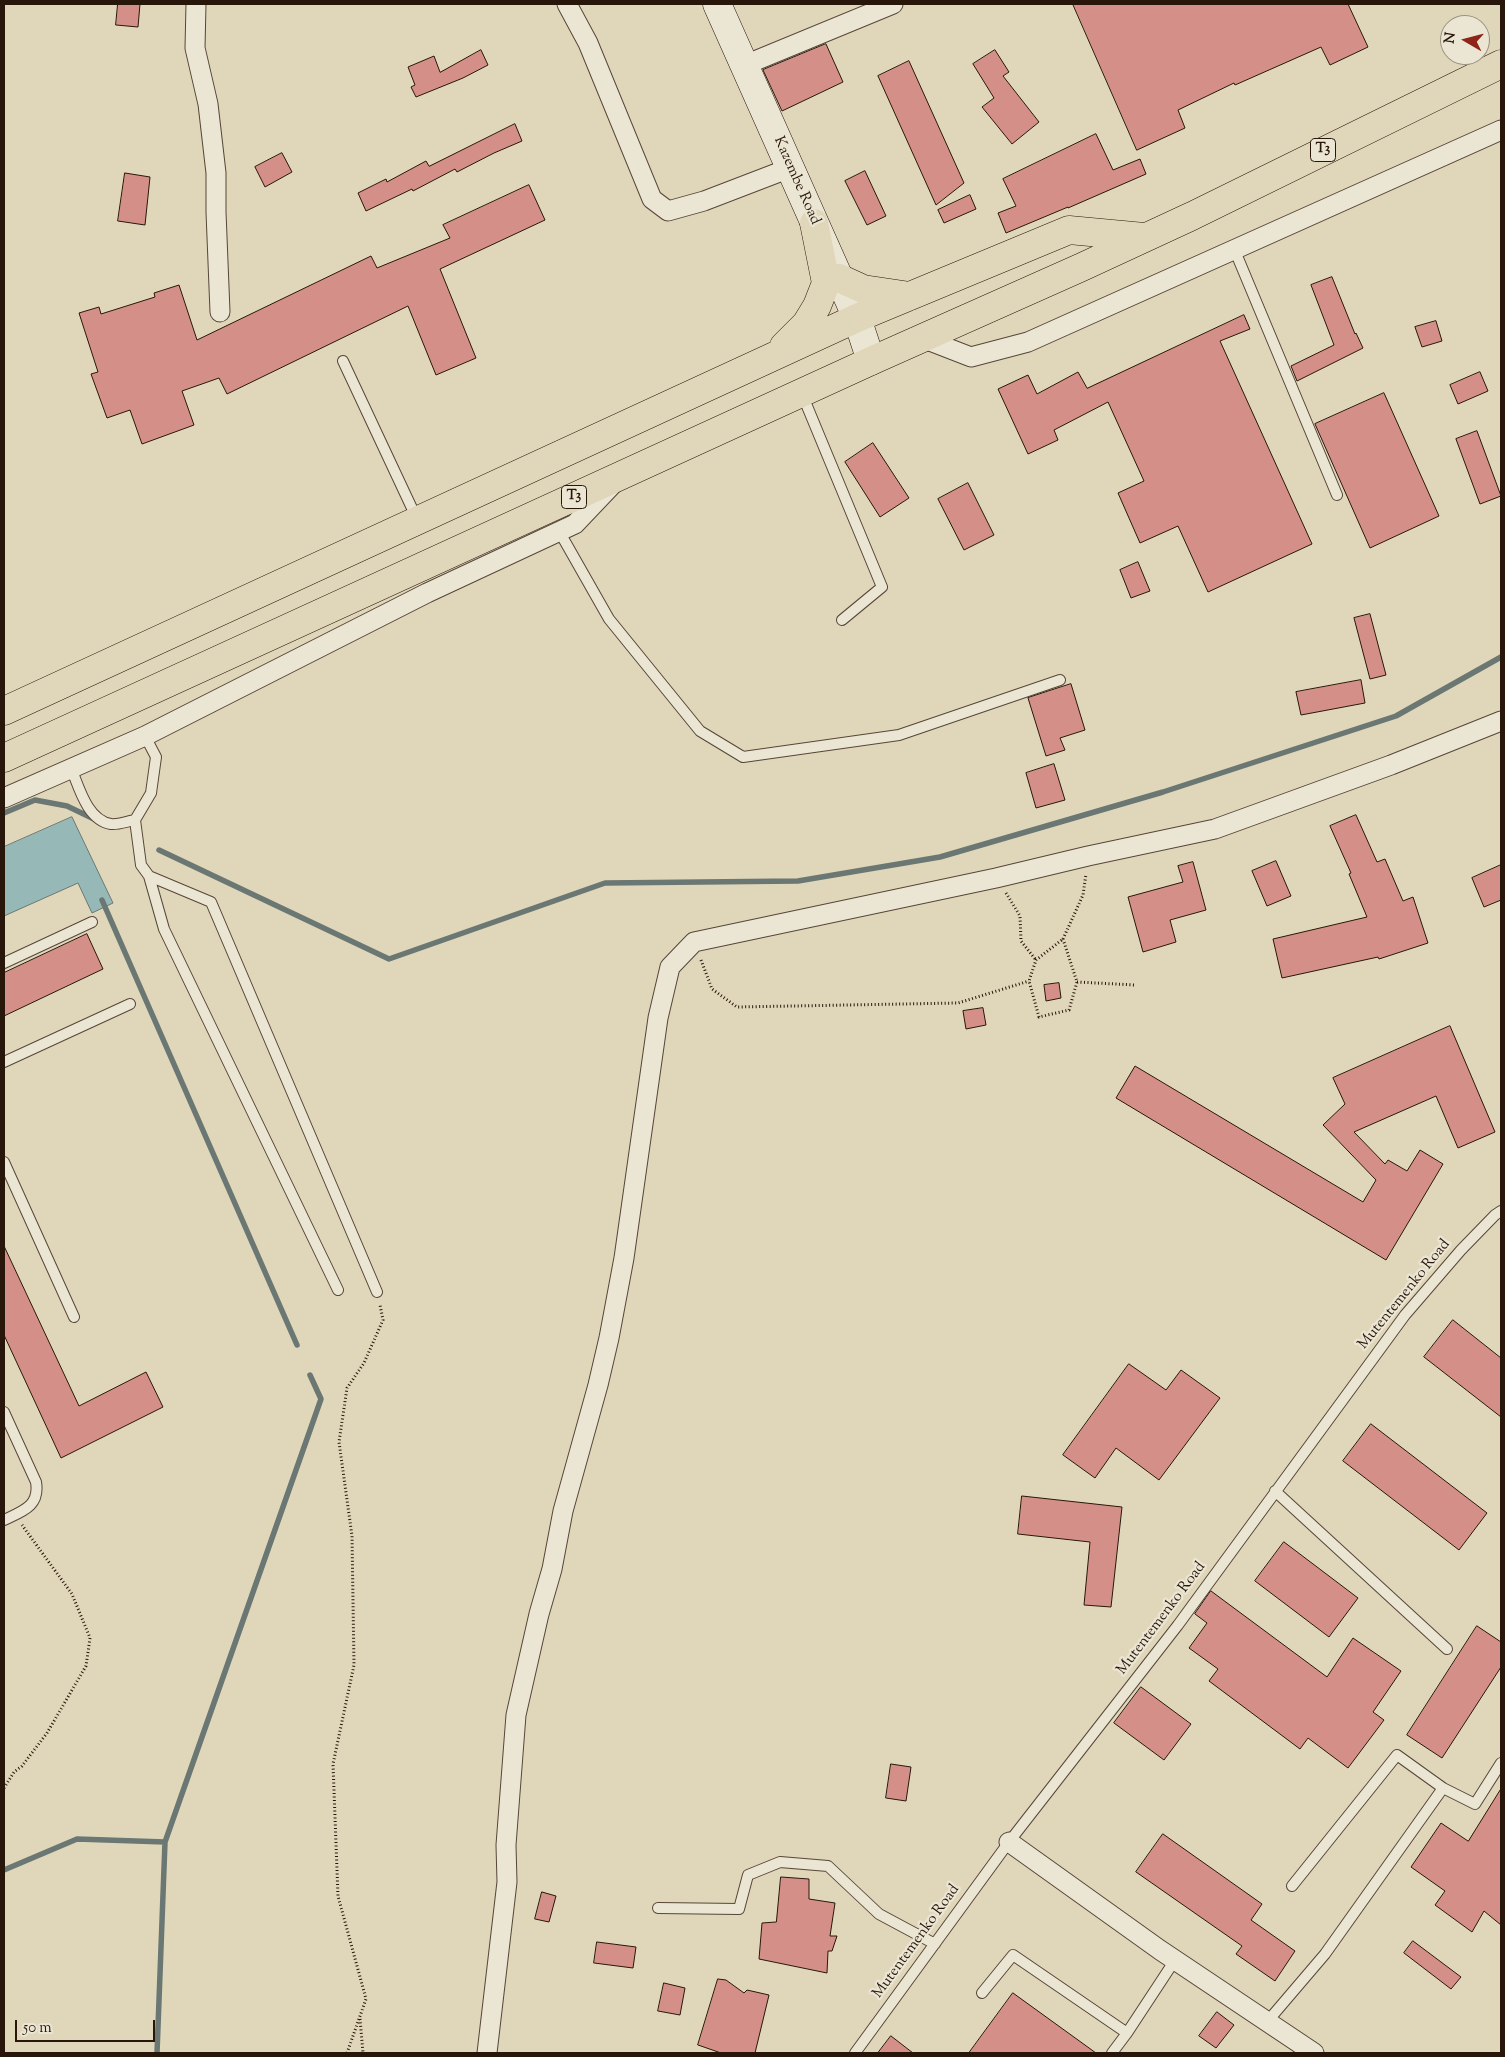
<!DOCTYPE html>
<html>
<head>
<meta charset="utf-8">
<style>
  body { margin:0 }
  #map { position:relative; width:1505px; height:2057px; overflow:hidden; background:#e0d7bb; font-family:"Sorts Mill Goudy",serif }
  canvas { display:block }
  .frame { position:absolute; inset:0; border:5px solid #29160b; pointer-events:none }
  .north { position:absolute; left:1440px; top:15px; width:50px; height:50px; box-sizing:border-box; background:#ebe5d3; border:1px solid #9d9283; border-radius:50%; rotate:278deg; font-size:14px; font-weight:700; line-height:20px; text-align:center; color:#29160b }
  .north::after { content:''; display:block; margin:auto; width:18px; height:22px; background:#8f2418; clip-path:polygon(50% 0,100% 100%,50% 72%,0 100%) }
  .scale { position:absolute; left:15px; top:2020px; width:140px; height:22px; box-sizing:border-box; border:2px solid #29160b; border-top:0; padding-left:6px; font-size:15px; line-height:18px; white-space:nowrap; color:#29160b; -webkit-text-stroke:4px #ebe5d3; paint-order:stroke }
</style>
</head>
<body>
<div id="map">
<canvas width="1505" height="2057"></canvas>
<div class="frame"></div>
<div class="north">N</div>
<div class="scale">50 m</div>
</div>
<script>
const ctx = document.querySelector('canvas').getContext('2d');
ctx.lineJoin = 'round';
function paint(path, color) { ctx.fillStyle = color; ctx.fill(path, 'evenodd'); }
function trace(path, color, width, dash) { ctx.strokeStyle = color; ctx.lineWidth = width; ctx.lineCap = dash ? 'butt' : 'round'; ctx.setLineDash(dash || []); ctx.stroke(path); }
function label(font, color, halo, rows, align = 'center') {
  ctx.font = font + ' "Sorts Mill Goudy",serif'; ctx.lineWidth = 4.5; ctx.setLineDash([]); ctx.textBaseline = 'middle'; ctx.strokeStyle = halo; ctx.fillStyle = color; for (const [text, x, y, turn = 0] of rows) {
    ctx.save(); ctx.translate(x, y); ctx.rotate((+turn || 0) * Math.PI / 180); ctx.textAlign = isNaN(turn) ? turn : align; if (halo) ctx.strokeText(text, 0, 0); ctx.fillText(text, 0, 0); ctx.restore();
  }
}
const water = new Path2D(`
  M72 817 113 903 92 913 78 883 4 916V847Z`);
const stream = new Path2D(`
  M4 813 35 800 67 806 96 820
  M159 850 389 959 605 883 798 881 940 857 1163 792 1396 716 1501 657
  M102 900 297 1345
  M4 1870 77 1839 165 1842
  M157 2053 165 1842 321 1399 310 1375`);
const building = new Path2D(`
  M118 4H140L138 27 116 25Z
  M1073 4H1348L1368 47 1330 65 1321 47 1235 85 1234 83 1178 110 1185 128 1137 150Z
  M826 44 843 82 782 111 763 70Z
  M481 50 488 65 463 78 416 97 411 87 415 85 408 67 434 56 440 72Z
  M995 50 1009 72 1003 76 1039 122 1012 144 982 107 994 98 973 64Z
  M909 61 964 183 936 205 878 76Z
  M515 124 522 141 494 153 457 172 455 169 413 191 412 189 366 211 358 193 386 179 387 182 426 161 429 166Z
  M1096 134 1113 170 1140 159 1146 174 1068 208V207L1006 233 998 213 1016 206 1003 179Z
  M282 153 292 172 265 187 255 167Z
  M865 171 886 216 867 225 845 181Z
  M125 173 150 177 145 225 118 221Z
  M529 185 545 220 440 269 476 358 436 375 408 306 227 394 219 378 182 391 194 425 142 444 130 410 107 418 91 374 98 372 79 313 99 307 101 314 155 297 154 293 179 285 197 340 371 256 377 268 450 238 443 225Z
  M970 195 976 209 944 223 938 210Z
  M1332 277 1355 334 1356 333 1363 348 1297 381 1291 366 1334 345 1311 285Z
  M1244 315 1250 329 1220 341 1312 544 1208 592 1178 526 1140 543 1118 493 1144 481 1108 402 1054 430 1058 440 1028 454 998 389 1028 375 1037 394 1078 372 1087 388Z
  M1436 321 1442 341 1422 347 1415 327Z
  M1480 372 1488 391 1458 404 1450 385Z
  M1384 393 1439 516 1370 548 1315 424Z
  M1477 431 1501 496 1480 504 1456 439Z
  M873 443 909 498 880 517 845 462Z
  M968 483 994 535 964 550 938 499Z
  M1138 562 1150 591 1131 598 1120 570Z
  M1370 614 1386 675 1370 679 1354 618Z
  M1361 680 1365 703 1301 715 1296 692Z
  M1071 684 1085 730 1060 738 1065 750 1046 756 1028 698Z
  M1054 764 1065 800 1036 808 1026 773Z
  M1356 815 1377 862 1385 859 1403 901 1413 897 1428 943 1379 959 1378 957 1282 978 1273 939 1367 917 1349 874 1351 873 1330 826Z
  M1276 861 1291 896 1267 906 1252 871Z
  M1193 862 1206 910 1170 920 1176 942 1143 952 1128 897 1183 882 1178 866Z
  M1501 865V900L1484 907 1472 878Z
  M87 934 103 969 4 1016V973Z
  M1059 983 1061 998 1046 1001 1044 985Z
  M983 1008 986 1025 966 1029 963 1011Z
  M1450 1026 1495 1132 1458 1148 1436 1096 1354 1132 1385 1164 1388 1160 1407 1171 1420 1150 1443 1164 1386 1260 1116 1098 1135 1066 1363 1202 1376 1180 1323 1125 1345 1104 1333 1078Z
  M4 1246 79 1406 146 1372 163 1407 61 1458 4 1335Z
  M1453 1320 1501 1358V1417L1424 1357Z
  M1129 1364 1166 1390 1181 1370 1220 1398 1159 1480 1116 1448 1095 1478 1063 1455Z
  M1371 1424 1487 1513 1459 1550 1343 1461Z
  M1022 1496 1122 1507 1111 1607 1084 1605 1090 1542 1018 1534Z
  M1284 1542 1358 1598 1329 1637 1255 1581Z
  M1211 1591 1327 1677 1353 1638 1401 1671 1373 1712 1384 1720 1348 1768 1308 1738 1300 1749 1209 1681 1218 1669 1189 1648 1207 1623 1195 1614Z
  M1477 1626 1501 1642V1667L1442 1758 1407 1735Z
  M1141 1687 1191 1724 1164 1760 1114 1723Z
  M891 1764 911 1767 906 1801 886 1798Z
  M1501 1789V1925L1484 1911 1472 1932 1435 1905 1445 1891 1411 1867 1441 1823 1468 1841Z
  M1163 1834 1262 1904 1251 1920 1295 1951 1275 1981 1236 1954 1242 1946 1136 1872Z
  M781 1877 809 1879V1899L835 1903 830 1936H837L832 1951H828L827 1973 759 1959 762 1923 776 1922Z
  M542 1892 556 1896 549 1922 535 1919Z
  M1413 1941 1461 1977 1451 1989 1404 1953Z
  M597 1942 636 1947 633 1968 594 1963Z
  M718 1979 726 1980 744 1993 747 1990 769 1995 755 2053H721L698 2045Z
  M664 1983 685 1988 680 2015 658 2011Z
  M1013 1993 1096 2053H969Z
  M1217 2012 1234 2025 1216 2048 1199 2036Z
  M891 2036 913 2053H878Z`);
const path = new Path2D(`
  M1006 893 1020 916 1021 941 1036 960
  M1063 939 1077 982 1069 1010 1039 1017 1029 981 1036 960Z
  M1063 939 1083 895 1086 874
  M701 960 712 989 737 1007 958 1003 1029 981
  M1077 982 1135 985
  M4 1788 14 1772 22 1766 47 1733 86 1666 90 1638 72 1594 22 1525
  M360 2019 363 2053
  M347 2053 366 1999 338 1896 333 1764 354 1665 352 1536 339 1442 347 1388 364 1363 383 1320 380 1305`);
const service = new Path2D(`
  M1235 251 1337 495
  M343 361 417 519
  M802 394 882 587 842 620
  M559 531 609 619 700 731 743 757 899 735 1060 680
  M145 736 156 757 151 793 135 820 141 865 149 876 211 902 377 1292
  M71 768C79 787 87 820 111 824 118 825 128 821 135 820
  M149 876 164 929 338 1290
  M4 963 92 922
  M4 1062 130 1004
  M4 1162 74 1317
  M4 1412 36 1482C40 1506 23 1511 4 1520
  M1275 1491 1447 1649
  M1292 1886 1397 1755 1443 1788
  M658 1908 739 1909 748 1875 780 1862 828 1866 879 1914 935 1944
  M982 1993 1013 1955 1127 2033 1175 1960
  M1267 2022 1325 1954 1443 1788 1475 1804 1501 1763
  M855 2053 1009 1842 1178 1625 1405 1315 1461 1250 1495 1215 1501 1211
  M1112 2053 1127 2033`);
const minor = new Path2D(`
  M196 4 195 48 208 104 216 173V212L220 312
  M567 4 588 43 652 199 668 211 704 201 790 168
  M745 65 893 4
  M922 338 971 357 1028 342 1501 130
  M4 798 145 736 427 593 575 524 613 484
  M1009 1842 1160 1950 1314 2053
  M487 2053 507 1882 506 1845 516 1715 539 1614 552 1569 563 1511 598 1385 609 1338 624 1258 658 1018 670 967 694 942 996 878 1088 856 1215 829 1391 765 1501 721`);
const secondary = new Path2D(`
  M717 4 857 318 871 361`);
const trunk = new Path2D(`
  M839 278 863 289 910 296
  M784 346 806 324 817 306 826 283 814 223
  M4 711 857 318 1069 230 1144 237
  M4 758 871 361 1082 267 1192 216 1501 64`);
const shields = [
  [1323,150,25],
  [574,497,25]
];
const shieldNames = [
  ["T3",1323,150],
  ["T3",574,497]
];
const streetNames = [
  ["Kazembe Road",796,181,66],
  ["Mutentemenko Road",1405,1295,-51],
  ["Mutentemenko Road",1162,1619,-53],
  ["Mutentemenko Road",917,1942,-54]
];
paint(water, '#96b8b7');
trace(water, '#6a7772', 1);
trace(stream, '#6a7772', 5.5);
paint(building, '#d49088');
trace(building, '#29160b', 1);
trace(service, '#574637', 12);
trace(minor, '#574637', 21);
trace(secondary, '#29160b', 29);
trace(trunk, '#29160b', 29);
trace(path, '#29160b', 3, [1, 2.5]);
trace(service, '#ebe5d3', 10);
trace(minor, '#ebe5d3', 19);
trace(secondary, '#ebe5d3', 28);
trace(trunk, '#e0d7bb', 28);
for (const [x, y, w] of shields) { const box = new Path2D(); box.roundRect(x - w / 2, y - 11.5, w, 23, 4); ctx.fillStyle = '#ebe5d3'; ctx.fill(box); trace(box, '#29160b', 1); }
label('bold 14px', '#29160b', null, shieldNames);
label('15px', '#29160b', '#ebe5d3', streetNames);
</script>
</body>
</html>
